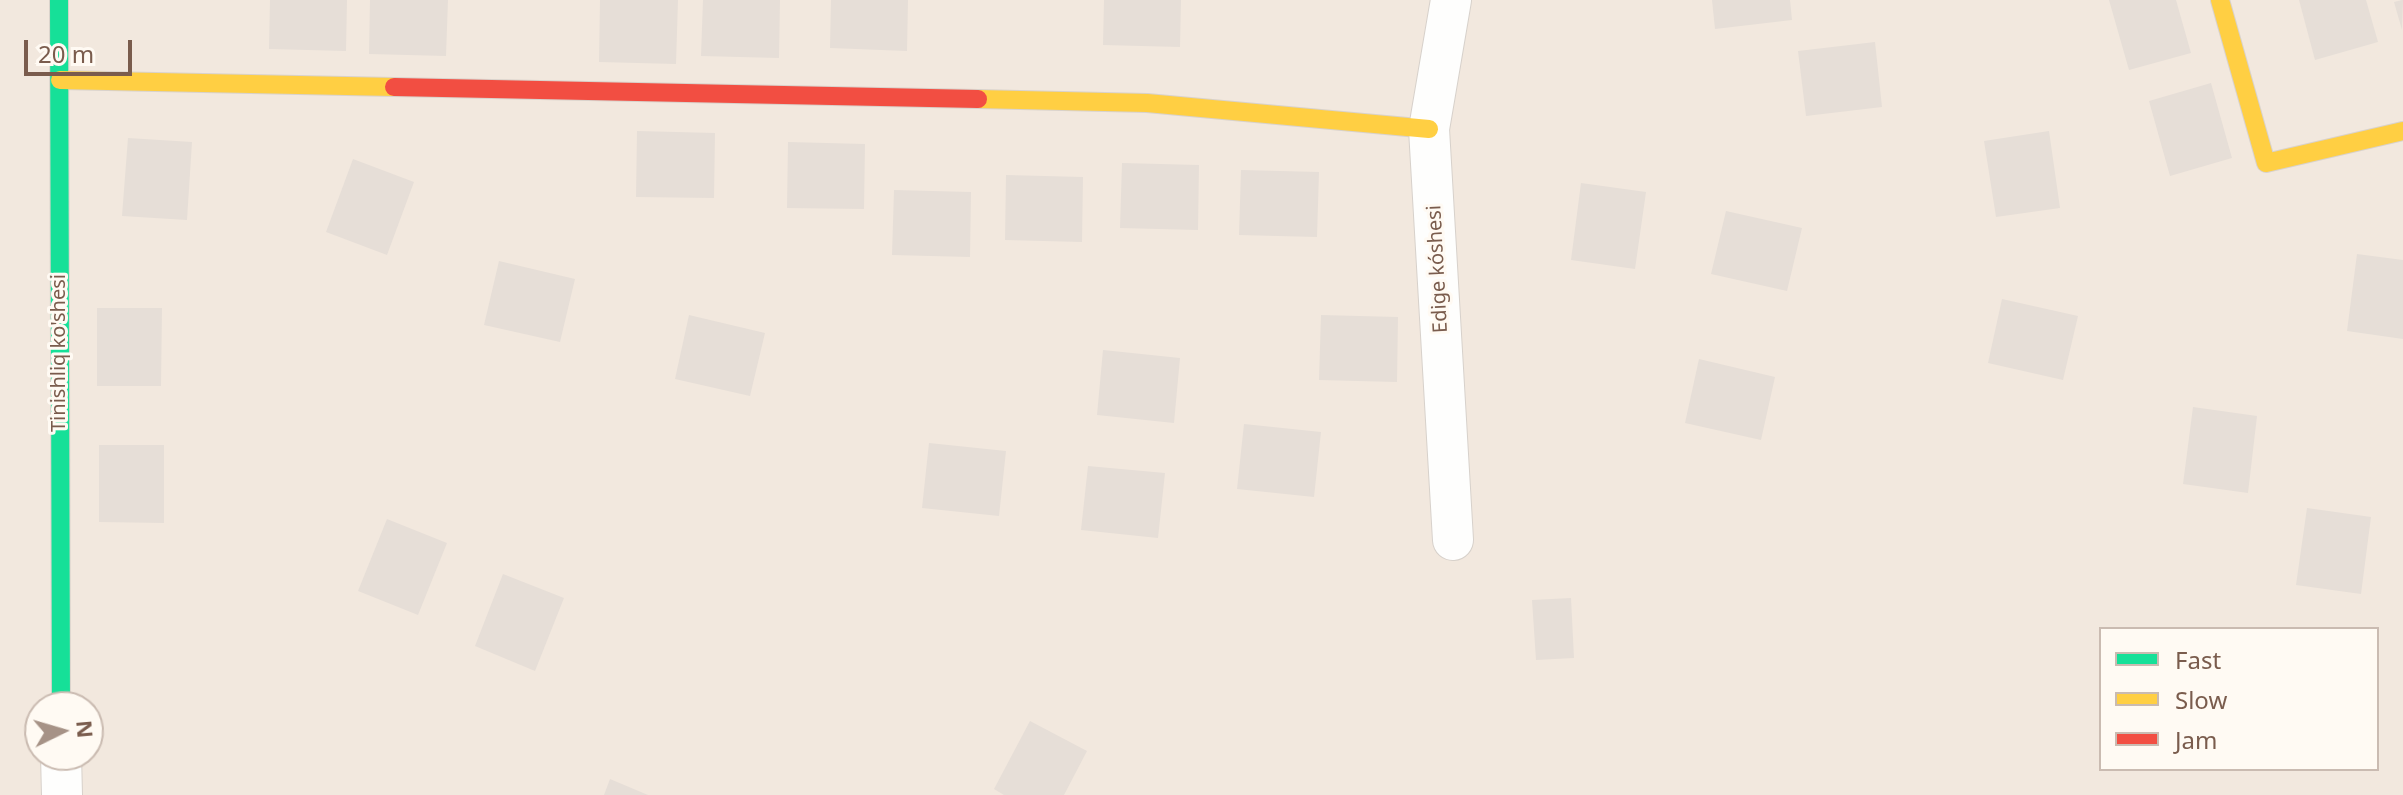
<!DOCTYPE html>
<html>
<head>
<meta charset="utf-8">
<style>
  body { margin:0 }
  #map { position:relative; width:2403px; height:795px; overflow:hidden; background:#f9f5f0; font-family:"Noto Sans",sans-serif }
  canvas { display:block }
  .legend { position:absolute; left:2099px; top:627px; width:280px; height:144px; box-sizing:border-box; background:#fffaf3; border:2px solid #cabbb1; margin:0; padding:10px 14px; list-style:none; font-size:24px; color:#7a5c4d }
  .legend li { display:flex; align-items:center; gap:16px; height:40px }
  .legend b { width:40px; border:2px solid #cabbb1 }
  .north { position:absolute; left:24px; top:691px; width:80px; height:80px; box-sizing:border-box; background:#fffaf3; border:2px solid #cabbb1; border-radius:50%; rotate:85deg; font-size:22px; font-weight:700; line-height:32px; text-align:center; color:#7a5c4d }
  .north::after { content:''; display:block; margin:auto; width:28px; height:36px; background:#a69286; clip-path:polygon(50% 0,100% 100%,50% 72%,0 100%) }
  .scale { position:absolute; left:24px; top:40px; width:108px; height:36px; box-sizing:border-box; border:4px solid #7a5c4d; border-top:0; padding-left:10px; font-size:24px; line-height:28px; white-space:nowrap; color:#7a5c4d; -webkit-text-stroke:6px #fffaf3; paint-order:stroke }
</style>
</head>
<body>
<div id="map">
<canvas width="2403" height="795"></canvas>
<ul class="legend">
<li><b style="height:10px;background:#16e098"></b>Fast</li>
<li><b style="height:10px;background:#ffcf43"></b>Slow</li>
<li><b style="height:10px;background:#f24e42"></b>Jam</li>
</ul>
<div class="north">N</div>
<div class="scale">20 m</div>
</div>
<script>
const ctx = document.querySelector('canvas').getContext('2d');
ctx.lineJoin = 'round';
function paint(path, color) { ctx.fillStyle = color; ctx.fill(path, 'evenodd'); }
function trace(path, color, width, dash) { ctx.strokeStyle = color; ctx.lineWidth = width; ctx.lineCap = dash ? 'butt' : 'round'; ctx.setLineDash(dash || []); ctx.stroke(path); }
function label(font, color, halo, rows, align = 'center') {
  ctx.font = font + ' "Noto Sans",sans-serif'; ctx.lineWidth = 6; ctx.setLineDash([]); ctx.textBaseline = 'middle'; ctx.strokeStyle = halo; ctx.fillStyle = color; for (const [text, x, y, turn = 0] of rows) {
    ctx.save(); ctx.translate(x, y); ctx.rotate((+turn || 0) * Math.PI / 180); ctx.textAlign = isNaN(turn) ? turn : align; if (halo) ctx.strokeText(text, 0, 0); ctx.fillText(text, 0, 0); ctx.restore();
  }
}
const residential = new Path2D(`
  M0 0H2403V795H0ZM2101 629H2377V769H2101ZM40 707H88V755H40Z`);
const building = new Path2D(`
  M270 0H347L346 51 269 49Z
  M370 0H448L446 56 369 54Z
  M600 0H678L676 64 599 62Z
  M703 0H780L779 58 701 56Z
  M831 0H908L907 51 830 48Z
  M1104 0H1181L1180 47 1103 45Z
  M1712 0H1790L1792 20 1715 29Z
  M2109 0H2176L2191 53 2129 70Z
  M2299 0H2366L2378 42 2315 60Z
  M2402 0H2403L2402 30 2394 2Z
  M1875 42 1882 107 1806 116 1798 51Z
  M2211 83 2232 158 2170 176 2149 101Z
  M637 131 715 133 714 198 636 197Z
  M2049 131 2060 208 1996 217 1984 141Z
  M128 138 192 142 187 220 122 216Z
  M788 142 865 144 864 209 787 208Z
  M353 159 414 182 387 255 326 232Z
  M1122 163 1199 165 1198 230 1120 228Z
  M1241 170 1319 172 1317 237 1239 235Z
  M1006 175 1083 177 1082 242 1005 240Z
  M1581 183 1646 192 1635 269 1571 260Z
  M894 190 971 192 970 257 892 255Z
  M1726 211 1802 228 1787 291 1711 274Z
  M2357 254 2403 260V339L2347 331Z
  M499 261 575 279 560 342 484 325Z
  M2002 299 2078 316 2063 380 1988 363Z
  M97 308H162L161 386H97Z
  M689 315 765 333 750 396 675 379Z
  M1321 315 1398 317 1397 382 1319 380Z
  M1103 350 1180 358 1174 423 1097 415Z
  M1699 359 1775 377 1761 440 1685 423Z
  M2193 407 2257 416 2248 493 2183 484Z
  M1244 424 1321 432 1314 497 1237 489Z
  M929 443 1006 451 999 516 922 508Z
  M99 445H164V523L99 522Z
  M1088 466 1165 473 1158 538 1081 530Z
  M2307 508 2371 517 2361 594 2296 585Z
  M387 519 447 543 418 615 358 591Z
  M503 574 564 598 535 671 475 646Z
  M1571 598 1574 658 1536 660 1532 600Z
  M1030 721 1087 751 1064 795H1004L994 789Z
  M610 779 648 795H604Z`);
const street = new Path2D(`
  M1451 0 1429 129 1453 540
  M61 755 62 795`);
const fast = new Path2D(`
  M59 0 61 707`);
const slow = new Path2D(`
  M2220 0 2266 163 2403 131
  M60 80 394 87
  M978 99 1147 103 1429 129`);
const jam = new Path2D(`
  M394 87 978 99`);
const streetNames = [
  ["Edige kóshesi",1438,269,-93],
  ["Tinishliq ko'shesi",59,353,-90]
];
paint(residential, '#f2e8de');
paint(building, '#e6ded7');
trace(street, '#d7d1cb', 42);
trace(fast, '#d9d2cb', 20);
trace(slow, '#d9d2cb', 20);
trace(jam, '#d9d2cb', 20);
trace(street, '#fefefd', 40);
trace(fast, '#16e098', 18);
trace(slow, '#ffcf43', 18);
trace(jam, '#f24e42', 18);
label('20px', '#7a5c4d', '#fffaf3', streetNames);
</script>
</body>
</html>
